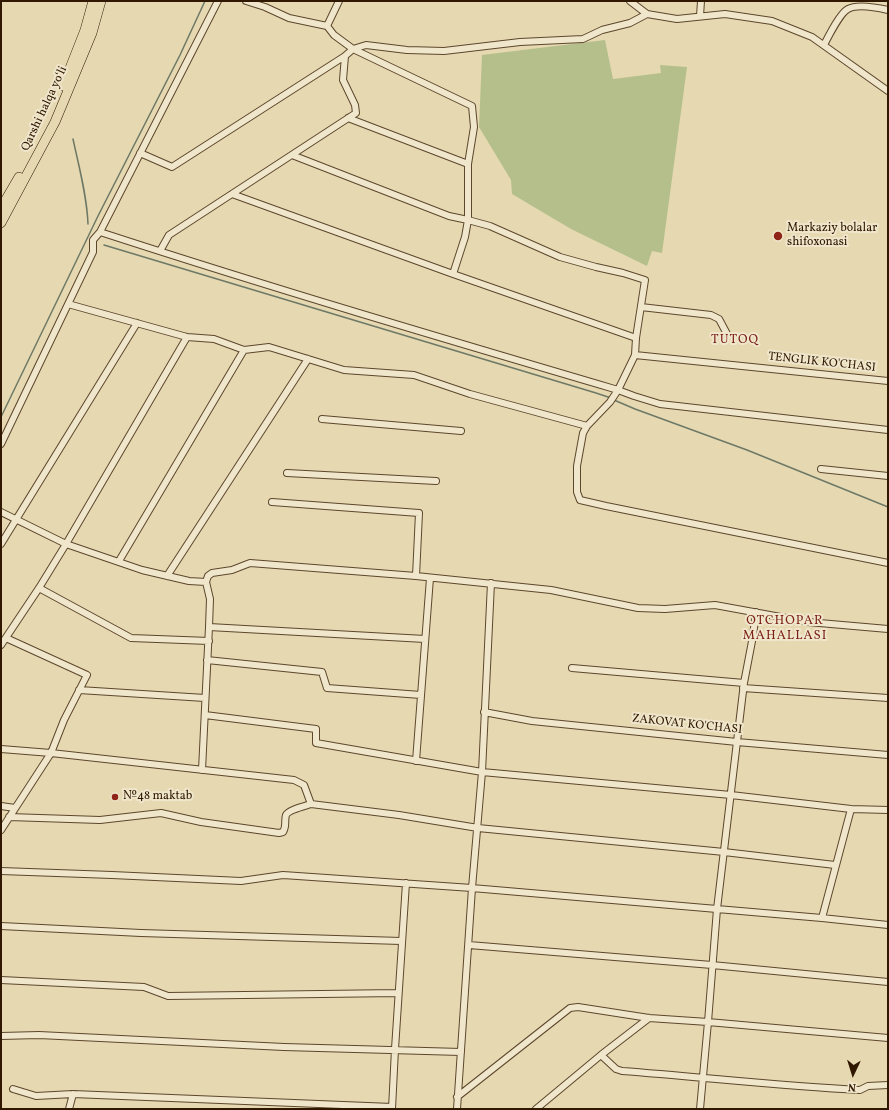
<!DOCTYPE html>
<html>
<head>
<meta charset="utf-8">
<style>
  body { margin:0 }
  #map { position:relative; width:889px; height:1110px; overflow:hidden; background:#e6d8b1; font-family:Vollkorn,serif }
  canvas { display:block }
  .frame { position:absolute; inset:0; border:2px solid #2f1700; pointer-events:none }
  .north { position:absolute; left:833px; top:1054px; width:40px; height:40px; -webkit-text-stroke:3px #efe6cc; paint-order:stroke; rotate:184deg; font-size:11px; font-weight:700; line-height:16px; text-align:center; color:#2f1700 }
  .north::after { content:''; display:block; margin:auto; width:14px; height:18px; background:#2f1700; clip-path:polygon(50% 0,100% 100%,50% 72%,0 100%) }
</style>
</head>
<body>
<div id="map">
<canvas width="889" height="1110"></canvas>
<div class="frame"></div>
<div class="north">N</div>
</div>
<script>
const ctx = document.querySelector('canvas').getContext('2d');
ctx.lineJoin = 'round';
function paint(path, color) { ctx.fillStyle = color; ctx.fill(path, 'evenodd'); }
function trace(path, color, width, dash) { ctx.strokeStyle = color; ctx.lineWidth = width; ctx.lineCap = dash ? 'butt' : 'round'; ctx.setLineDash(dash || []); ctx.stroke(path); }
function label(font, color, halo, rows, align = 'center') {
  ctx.font = font + ' Vollkorn,serif'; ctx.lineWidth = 4; ctx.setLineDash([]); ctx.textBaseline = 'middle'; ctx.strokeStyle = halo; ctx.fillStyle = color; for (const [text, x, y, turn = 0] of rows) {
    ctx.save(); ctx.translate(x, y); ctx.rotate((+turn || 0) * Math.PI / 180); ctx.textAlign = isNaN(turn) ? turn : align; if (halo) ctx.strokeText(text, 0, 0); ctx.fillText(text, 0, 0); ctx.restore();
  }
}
const green = new Path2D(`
  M605 40 613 79 661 73 660 65 687 67 662 253 652 251 647 266 571 229 512 194 511 180 479 127 482 55Z`);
const stream = new Path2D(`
  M73 139C79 167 87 196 88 224
  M104 245 596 393 611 398
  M614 400 635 409 747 450 888 507
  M1 417 98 216 180 55 205 1`);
const minor = new Path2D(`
  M246 1 265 7 289 18 327 26 334 35 353 49 472 106 474 127 468 164V220L465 237 453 274
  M630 1 647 14 677 19 725 14 772 21 812 37 888 91
  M700 16 701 1
  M327 26 339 1
  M824 45C828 37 841 12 848 9 857 4 879 8 888 10
  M348 118 468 164
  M140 153 172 167 345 56 353 49 366 45 407 50 444 51 520 42 583 39 602 30 630 23 647 14
  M292 155 449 216 468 220 490 226 560 257 596 267 623 273 645 280 636 338 635 355 618 390 610 402 587 426 583 433 577 466V492L580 500 606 506 888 563
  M232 194 453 274 636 338
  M100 232C272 288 445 339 618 390L634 396 660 404 888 430
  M160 251 169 235 356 113 355 105 343 80 345 56
  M68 304 187 337 214 339 244 350 269 347 344 370 414 375 470 394 587 426
  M641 307 711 315 719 319 727 334
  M635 355 888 381
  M322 419 461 431
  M1 444 93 252V240L100 232 218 1
  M821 469 888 476
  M287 473 436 481
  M272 502 419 513 416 576
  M1 512 66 544 142 570 189 581 206 582
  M1 544 137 323
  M119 561 244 350
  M167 576 308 359
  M39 588 131 638 209 641
  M209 627 425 639
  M1 645 39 588 66 544 187 337
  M207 660 322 672 327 688 421 695
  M572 668 744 683
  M743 688 888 698
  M79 690 205 698
  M484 712 532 721 737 742 888 755
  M205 715 316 729V743L482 772 731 795 851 809 888 810
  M1 749 51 753 294 780 304 785 311 804
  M416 761 430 578
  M202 770 209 627 210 599 206 582 208 576 212 573 232 570 250 563 416 576 551 590 638 608 665 609 715 605 808 622 888 629
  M1 806 15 808
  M9 817 100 820 161 813 201 822 279 833 283 832C287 826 284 821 286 815 288 810 305 806 311 804L399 815 478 828 724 852 835 865
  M1 830 51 753 64 720 87 675 6 638
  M1 871 112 875 241 881 283 875 472 888 822 918 888 925
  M822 918 851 809
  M1 926 141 933 401 941
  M469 945 712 965 888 982
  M1 980 144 987 168 996 398 993
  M1 1036 39 1035 284 1047 461 1052
  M601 1055 616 1069 622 1071C702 1077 781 1086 860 1090L868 1086 888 1085
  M13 1089 36 1096 73 1094 392 1107
  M457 1097 570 1008 578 1007 649 1018 708 1022 888 1038
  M69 1109 73 1094
  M392 1109 395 1049 406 883
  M457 1109 472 888 482 772 491 583
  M536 1109 601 1055 649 1018
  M700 1109 708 1022 717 909 744 683 753 636 756 612`);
const highway = new Path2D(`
  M63 86 85 30 93 1
  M1 208 19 177
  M1 223 55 122 92 33 101 1`);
const markers = [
  [778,236,5,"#8f2418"],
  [115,797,4,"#8f2418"]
];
const streetNames = [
  ["Qarshi halqa yoʻli",45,109,-65],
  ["TENGLIK KO'CHASI",822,363,6],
  ["ZAKOVAT KO'CHASI",687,725,6]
];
const poiNames = [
  ["Markaziy bolalar",787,229],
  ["shifoxonasi",787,243],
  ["№48 maktab",123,797]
];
const neighbourhoodNames = [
  ["TUTOQ",735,341],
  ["OTCHOPAR",785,622],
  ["MAHALLASI",785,637]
];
paint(green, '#b4bf8c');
trace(stream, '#6d7966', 1.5);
trace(minor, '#5d472c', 8);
trace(highway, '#2f1700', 10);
trace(minor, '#efe6cc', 6);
trace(highway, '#e6d8b1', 9);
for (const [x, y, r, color] of markers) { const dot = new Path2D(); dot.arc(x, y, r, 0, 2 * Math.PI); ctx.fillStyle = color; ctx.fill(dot); trace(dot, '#efe6cc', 1.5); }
label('12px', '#2f1700', '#efe6cc', streetNames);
label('12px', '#2f1700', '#efe6cc', poiNames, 'left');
ctx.letterSpacing = '1px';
label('13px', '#7a1f14', '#efe6cc', neighbourhoodNames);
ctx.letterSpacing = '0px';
</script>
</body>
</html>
